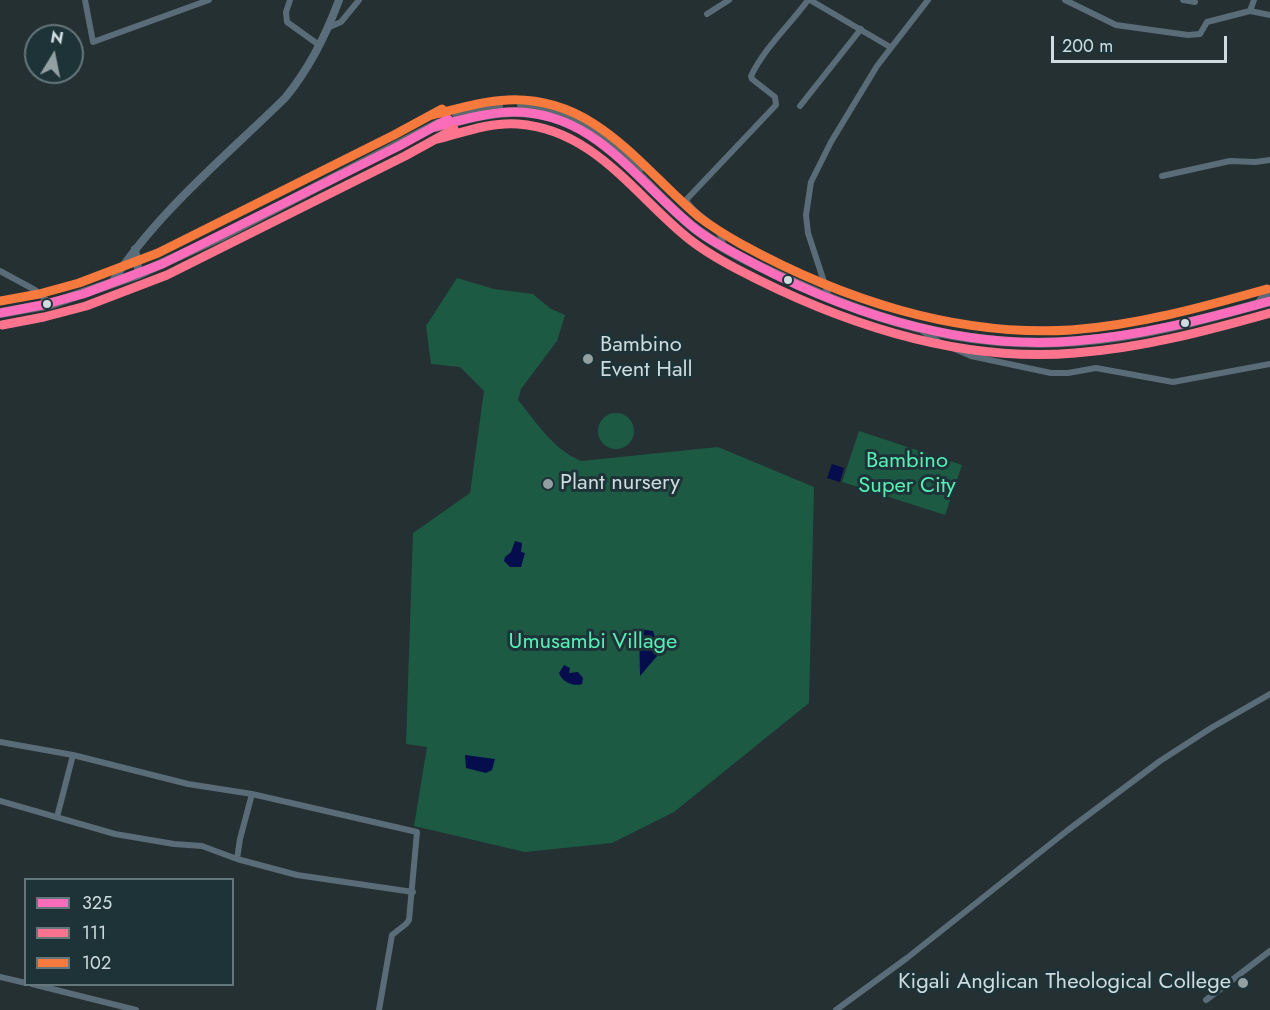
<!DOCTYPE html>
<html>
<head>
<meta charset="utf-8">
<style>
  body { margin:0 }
  #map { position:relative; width:1270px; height:1010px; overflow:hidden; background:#243032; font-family:Jost,sans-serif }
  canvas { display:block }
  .legend { position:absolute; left:24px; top:878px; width:210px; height:108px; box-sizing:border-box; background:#1e3338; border:2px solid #65777b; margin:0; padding:8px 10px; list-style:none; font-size:18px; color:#cfdcdf }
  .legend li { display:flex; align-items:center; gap:12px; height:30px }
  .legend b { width:30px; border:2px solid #65777b }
  .north { position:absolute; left:24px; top:24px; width:60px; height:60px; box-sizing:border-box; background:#1e3338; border:2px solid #65777b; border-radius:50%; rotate:10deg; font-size:16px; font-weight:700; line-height:24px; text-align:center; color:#cfdcdf }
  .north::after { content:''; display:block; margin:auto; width:21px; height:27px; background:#93a0a2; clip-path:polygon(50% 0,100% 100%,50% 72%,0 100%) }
  .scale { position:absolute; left:1051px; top:36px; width:176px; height:27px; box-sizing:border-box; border:3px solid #cfdcdf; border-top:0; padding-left:8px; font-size:18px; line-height:21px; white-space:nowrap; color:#cfdcdf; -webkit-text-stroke:4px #1e3338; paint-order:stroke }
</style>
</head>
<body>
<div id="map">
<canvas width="1270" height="1010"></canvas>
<ul class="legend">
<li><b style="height:8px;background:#fb6dba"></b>325</li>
<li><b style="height:8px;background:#fc738d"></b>111</li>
<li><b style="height:8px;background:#f6793e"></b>102</li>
</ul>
<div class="north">N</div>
<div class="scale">200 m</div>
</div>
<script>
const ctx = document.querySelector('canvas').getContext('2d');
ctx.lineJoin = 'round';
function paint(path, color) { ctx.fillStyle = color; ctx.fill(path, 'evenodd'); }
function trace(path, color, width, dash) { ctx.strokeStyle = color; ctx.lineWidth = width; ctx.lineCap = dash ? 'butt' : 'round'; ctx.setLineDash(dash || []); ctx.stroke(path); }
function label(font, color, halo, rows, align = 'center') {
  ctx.font = font + ' Jost,sans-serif'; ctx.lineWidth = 6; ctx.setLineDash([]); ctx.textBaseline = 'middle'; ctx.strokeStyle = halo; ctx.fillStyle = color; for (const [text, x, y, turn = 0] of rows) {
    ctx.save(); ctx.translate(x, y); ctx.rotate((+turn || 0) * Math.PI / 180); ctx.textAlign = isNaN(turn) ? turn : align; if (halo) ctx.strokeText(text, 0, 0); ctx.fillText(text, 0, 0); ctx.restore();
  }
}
const green = new Path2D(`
  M457 278 494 289 533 294 551 309 565 315 557 341 521 389 518 400C537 423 553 449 581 461L718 447 814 487 809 703 674 812 612 843 525 852 414 826 427 747 406 744 413 533 470 493 484 391 460 367 431 364 426 326Z
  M598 431a18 18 0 1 1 36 0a18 18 0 1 1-36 0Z
  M859 431 962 465 945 515 842 482Z`);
const water = new Path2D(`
  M832 464 844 468 840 482 827 478Z
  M515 541 522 543 521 552 525 553 521 567H510L504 561 505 557 511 552Z
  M639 629 653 631 658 646V655L640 676Z
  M564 665 570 668 569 673 578 672 583 678 582 684C574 687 562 682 559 673Z
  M465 755 495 759 492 770 486 773 466 768Z`);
const street = new Path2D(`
  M85 0 93 42 209 0
  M290 0 286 12 287 22 319 45
  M810 0 890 47
  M1065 0 1116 25 1188 35 1200 34 1207 22 1250 11 1270 15
  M1183 0 1195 2
  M1250 11 1254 0
  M707 14 729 0
  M327 28 341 22 359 0
  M800 106 861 29
  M1162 176 1230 161 1255 162 1270 160
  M723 246C722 223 695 218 686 200L776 105 775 97 752 79 751 76C765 47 789 26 808 0
  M0 271 35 290 51 304
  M829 297 808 233 806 215 811 182 831 142 877 66 928 0
  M1256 304 1263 296 1270 292
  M922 331 941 343 971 356 1051 373H1068L1096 368 1173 382 1270 364
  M0 742 73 755 188 784 252 794 417 832 409 920 406 924 392 935 379 1010
  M0 801 115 834 174 844 202 846 237 859 297 875 413 892
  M57 817 73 755
  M237 859 240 839 252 794
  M0 977 26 983
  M32 984 136 1010
  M1206 1000 1270 951
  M836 1010 907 958 1068 830 1160 761 1211 728 1270 694`);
const secondary = new Path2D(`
  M135 249 139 274
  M111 284C155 214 226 156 285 98 309 69 326 35 339 0`);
const highway = new Path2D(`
  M522 105C571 109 608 132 640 167
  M457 114 480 108 498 106
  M435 127C462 120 491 111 519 112 600 115 637 181 693 227 706 237 721 246 735 254 755 265 776 274 797 284 902 332 999 354 1115 337 1167 330 1219 315 1270 301
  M0 313 51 304 139 274 220 237 438 124`);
const bus1 = new Path2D(`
  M435 127C460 120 485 113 511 112 593 110 636 181 693 227 706 238 721 246 736 254 837 310 957 351 1074 341 1141 336 1205 319 1270 301
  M0 313 42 305 83 294 162 264 399 146 448 119`);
const bus2 = new Path2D(`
  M438 139C464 132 491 122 518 124 591 129 632 191 683 234 699 248 718 259 737 269 840 323 957 363 1075 353 1142 348 1206 331 1270 313
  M2 325 44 317 86 306 167 275 405 156 454 129`);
const bus3 = new Path2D(`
  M432 115C457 109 482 101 508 100 595 96 640 167 699 217 712 227 727 236 741 244 841 299 956 337 1071 330 1138 325 1203 307 1267 289
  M0 301 39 294 79 283 158 253 394 135 442 109`);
const markers = [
  [788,280,5,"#cfdcdf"],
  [47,304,5,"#cfdcdf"],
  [1185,323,5,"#cfdcdf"],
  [588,359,6,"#93a0a2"],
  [548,484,6,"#93a0a2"],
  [1243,983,6,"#93a0a2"]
];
const poiNames = [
  ["Bambino",600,346],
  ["Event Hall",600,371],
  ["Plant nursery",560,484],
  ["Kigali Anglican Theological College",1231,983,"right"]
];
const parkNames = [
  ["Bambino",907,462],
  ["Super City",907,487],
  ["Umusambi Village",593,643]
];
paint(green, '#1c5a44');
paint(water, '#050d4d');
trace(street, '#5a6c78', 6);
trace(secondary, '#596e7a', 8);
trace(highway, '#5c6a70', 10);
trace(bus1, '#fb6dba', 9);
trace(bus2, '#fc738d', 9);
trace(bus3, '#f6793e', 9);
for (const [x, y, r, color] of markers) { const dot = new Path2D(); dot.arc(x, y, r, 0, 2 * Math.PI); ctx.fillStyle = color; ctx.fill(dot); trace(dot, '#1e3338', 2); }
label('22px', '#cfdcdf', '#1e3338', poiNames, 'left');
label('22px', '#56f0b5', '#1e3338', parkNames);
</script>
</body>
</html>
